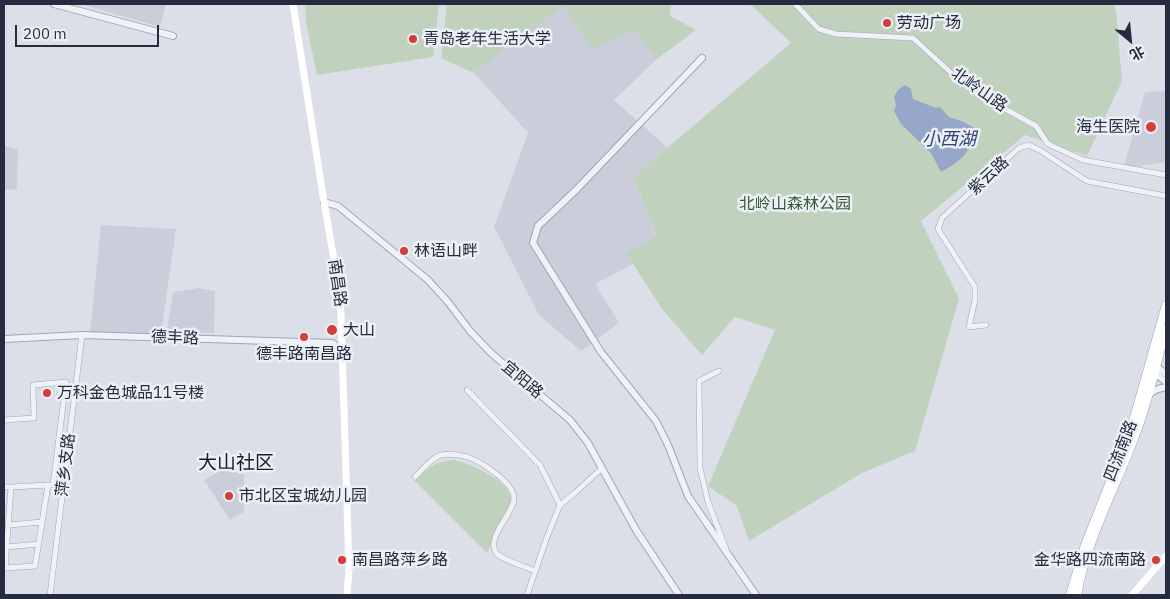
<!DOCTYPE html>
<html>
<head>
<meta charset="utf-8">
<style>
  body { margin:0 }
  #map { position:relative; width:1170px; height:599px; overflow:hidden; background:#dddfe8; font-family:"IBM Plex Sans","Noto Sans SC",sans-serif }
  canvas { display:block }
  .frame { position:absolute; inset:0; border:5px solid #262b3f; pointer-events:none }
  .north { position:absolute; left:1105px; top:15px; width:50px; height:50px; -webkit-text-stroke:4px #eceff5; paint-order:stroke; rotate:152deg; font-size:14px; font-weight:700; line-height:20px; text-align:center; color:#262b3f }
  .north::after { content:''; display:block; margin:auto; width:18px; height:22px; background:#262b3f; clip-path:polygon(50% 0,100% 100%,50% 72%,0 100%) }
  .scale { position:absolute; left:15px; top:25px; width:144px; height:22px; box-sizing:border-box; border:2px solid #262b3f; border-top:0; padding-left:6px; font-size:15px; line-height:18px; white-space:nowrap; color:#262b3f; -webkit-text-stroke:4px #eceff5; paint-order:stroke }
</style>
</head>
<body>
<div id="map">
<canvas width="1170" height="599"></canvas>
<div class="frame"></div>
<div class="north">北</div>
<div class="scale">200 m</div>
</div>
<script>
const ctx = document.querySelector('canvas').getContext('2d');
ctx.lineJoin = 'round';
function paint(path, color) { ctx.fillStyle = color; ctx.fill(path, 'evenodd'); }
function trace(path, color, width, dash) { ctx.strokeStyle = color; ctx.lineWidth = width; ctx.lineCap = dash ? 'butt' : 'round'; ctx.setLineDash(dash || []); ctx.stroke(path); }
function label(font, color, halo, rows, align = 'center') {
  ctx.font = font + ' "IBM Plex Sans","Noto Sans SC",sans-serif'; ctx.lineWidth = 5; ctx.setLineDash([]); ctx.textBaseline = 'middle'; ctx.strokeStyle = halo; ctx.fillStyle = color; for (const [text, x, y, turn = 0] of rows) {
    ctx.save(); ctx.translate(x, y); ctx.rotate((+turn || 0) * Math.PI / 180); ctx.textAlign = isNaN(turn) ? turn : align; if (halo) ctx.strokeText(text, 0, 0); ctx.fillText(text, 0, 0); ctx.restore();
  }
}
const built = new Path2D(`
  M80 4H166L160 27Z
  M563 7 593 48 633 29 656 60 614 100 668 148 633 177 657 237 626 253 633 264 595 284 619 323 581 351 539 315 494 227 528 133 474 73Z
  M1166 91V162L1123 169 1145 92Z
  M4 146 18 149 17 190 4 189Z
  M101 225 176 229 161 335 90 333Z
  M199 288 215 291 214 333 167 331 173 292Z
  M226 468 244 474V512L230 520 204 480Z`);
const green = new Path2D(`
  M305 4H439L433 57 317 75 306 22Z
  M447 4H671L670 16 696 30 656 60 633 29 593 49 563 7 474 73 441 58Z
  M750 4H1113L1116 11 1122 81 1087 156 1025 135 921 221 959 299 915 451 862 473 749 541 737 506 708 486 775 330 735 317 702 355 662 309 626 253 657 236 633 177 791 43Z
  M454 460C472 464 509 480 512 501L487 553 414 480C428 468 435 461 454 460Z`);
const water = new Path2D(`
  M905 85 911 89 913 99 936 108 940 107 949 117 964 122 976 129C969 154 964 159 941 172L931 153 901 124 894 111 896 105 894 97 898 90Z`);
const minor = new Path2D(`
  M795 4 819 29 836 34 913 38 960 81 991 101 1036 126 1048 144 1083 160 1166 175
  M986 325 969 327 975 300V287L938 229 942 218 1019 148 1029 145 1041 151 1087 181 1166 196
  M719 371 699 381 700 468 708 502 726 549
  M467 390 540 465 560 505
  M4 420 34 418 33 385 66 382 53 485H48L35 566 5 568 11 487H4
  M1121 429 1131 433
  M415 477C422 470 431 458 441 455 449 453 460 455 468 457 481 462 515 483 514 499 513 514 488 535 495 551 498 559 527 567 535 571
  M11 487 48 485
  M8 525 42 522
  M6 547 39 544
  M50 595 82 335
  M527 595 547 537 560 505 576 492 602 468`);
const tertiary = new Path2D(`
  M54 4 173 36
  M702 58 576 190 538 226 533 243 601 352 656 421 668 445 688 496 756 595
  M324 202 338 206 428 280 448 302 470 331 491 353 570 420 588 443 636 530 679 595
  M4 339 82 335 332 343 344 351
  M1153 364 1166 374
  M1152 371 1166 382
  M1149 394 1158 389 1166 387`);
const secondary = new Path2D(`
  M293 4 324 202 336 271 341 314 349 569 347 595
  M1132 595 1166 556`);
const primary = new Path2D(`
  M1070 595 1085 545 1130 432 1166 305
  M1077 595C1086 542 1116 487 1135 436 1149 401 1156 365 1166 329`);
const markers = [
  [887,23,5,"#d33d3c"],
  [413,39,5,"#d33d3c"],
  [1151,127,6,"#d33d3c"],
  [404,251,5,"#d33d3c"],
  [332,330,6,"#d33d3c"],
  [304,337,5,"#d33d3c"],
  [47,393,5,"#d33d3c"],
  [229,496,5,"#d33d3c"],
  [342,560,5,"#d33d3c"],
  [1156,560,5,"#d33d3c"]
];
const poiNames = [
  ["劳动广场",897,23],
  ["青岛老年生活大学",423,39],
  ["海生医院",1140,127,"right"],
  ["林语山畔",414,251],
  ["大山",343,330],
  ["德丰路南昌路",304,354,"center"],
  ["万科金色城品11号楼",57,393],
  ["市北区宝城幼儿园",239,496],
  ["南昌路萍乡路",352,560],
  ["金华路四流南路",1146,560,"right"]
];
const streetNames = [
  ["北岭山路",979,90,35],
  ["紫云路",989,176,-43],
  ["南昌路",337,283,82],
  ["德丰路",175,338,2],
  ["宜阳路",522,380,40],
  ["四流南路",1121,451,-69],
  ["萍乡支路",66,465,-83]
];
const parkNames = [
  ["北岭山森林公园",795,204]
];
const waterNames = [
  ["小西湖",949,140]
];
const quarterNames = [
  ["大山社区",236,464]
];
paint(built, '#cbceda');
paint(green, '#c0d2be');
paint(water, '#96a7ca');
trace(minor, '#a2a5b2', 6);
trace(tertiary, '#a2a5b2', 8);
trace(primary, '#9ca2b4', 9);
trace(minor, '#f0f1f6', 5);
trace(tertiary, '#f0f1f6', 6);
trace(secondary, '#fff', 7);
trace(primary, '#fff', 8);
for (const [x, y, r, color] of markers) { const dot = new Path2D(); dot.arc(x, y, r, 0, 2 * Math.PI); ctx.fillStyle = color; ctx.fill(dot); trace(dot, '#eceff5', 2); }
label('16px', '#262b3f', '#eceff5', poiNames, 'left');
label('16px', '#262b3f', '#eceff5', streetNames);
label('16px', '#345b33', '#eceff5', parkNames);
label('italic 18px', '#2f4274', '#eceff5', waterNames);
label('19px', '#181c2f', '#eceff5', quarterNames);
</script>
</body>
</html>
